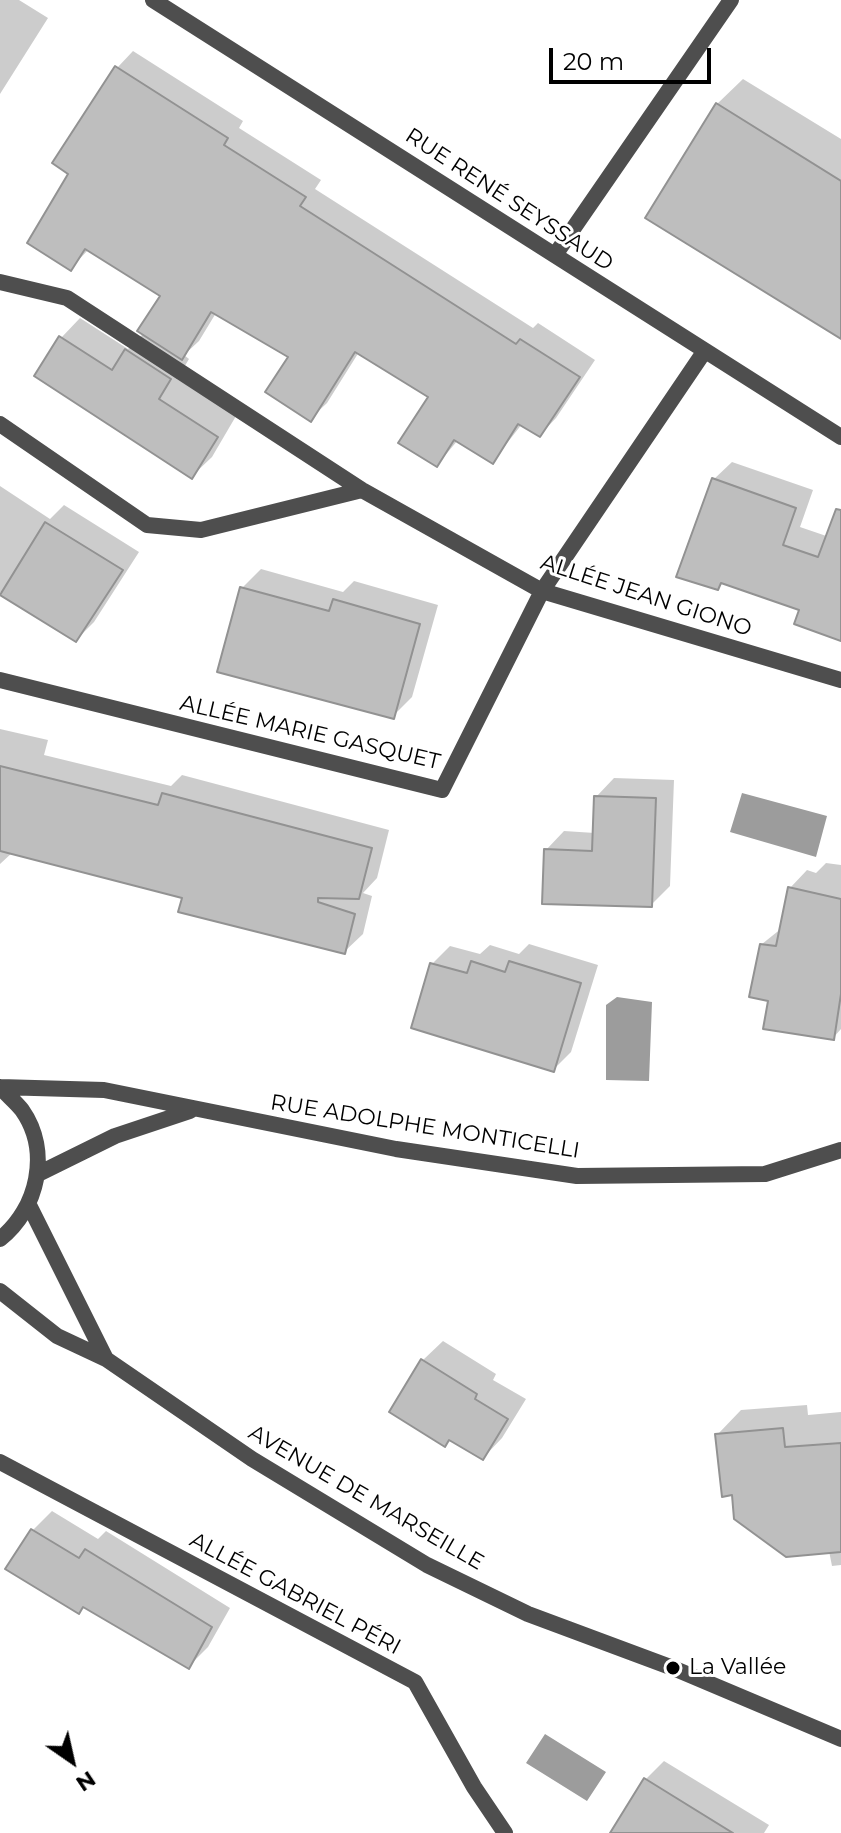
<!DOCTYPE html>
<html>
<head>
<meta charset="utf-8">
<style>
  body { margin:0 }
  #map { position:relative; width:841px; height:1833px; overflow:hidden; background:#fff; font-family:Montserrat,sans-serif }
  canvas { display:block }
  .north { position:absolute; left:32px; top:1721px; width:80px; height:80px; -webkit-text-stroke:6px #fff; paint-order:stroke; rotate:146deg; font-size:22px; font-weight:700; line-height:32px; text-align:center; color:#000 }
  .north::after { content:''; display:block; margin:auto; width:28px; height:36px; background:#000; clip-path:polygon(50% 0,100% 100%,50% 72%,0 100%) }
  .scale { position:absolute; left:549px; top:48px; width:162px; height:36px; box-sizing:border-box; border:4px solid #000; border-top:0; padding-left:10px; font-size:24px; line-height:28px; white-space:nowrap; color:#000; -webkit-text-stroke:6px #fff; paint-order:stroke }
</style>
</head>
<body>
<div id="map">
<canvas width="841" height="1833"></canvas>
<div class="north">N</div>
<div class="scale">20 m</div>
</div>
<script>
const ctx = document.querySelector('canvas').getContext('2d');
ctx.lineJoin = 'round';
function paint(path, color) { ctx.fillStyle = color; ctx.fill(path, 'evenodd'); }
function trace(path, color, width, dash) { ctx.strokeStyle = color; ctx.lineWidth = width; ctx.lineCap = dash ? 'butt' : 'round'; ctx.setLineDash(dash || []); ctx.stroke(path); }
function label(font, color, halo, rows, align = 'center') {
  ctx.font = font + ' Montserrat,sans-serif'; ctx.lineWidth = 6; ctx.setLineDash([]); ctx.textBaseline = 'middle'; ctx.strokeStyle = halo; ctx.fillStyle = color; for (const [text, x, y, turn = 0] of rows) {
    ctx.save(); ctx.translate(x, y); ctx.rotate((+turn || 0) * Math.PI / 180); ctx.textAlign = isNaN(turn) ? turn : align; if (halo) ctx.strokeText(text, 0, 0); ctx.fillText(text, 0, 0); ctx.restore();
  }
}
const water = new Path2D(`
  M742 793 827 816 816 857 730 832Z
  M617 997 652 1002 649 1081 606 1080V1005Z
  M545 1734 606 1772 587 1801 526 1763Z`);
const shadow = new Path2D(`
  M0 0H19L48 18 0 94Z
  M133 51 243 121 239 128 321 180 315 189 533 328 538 323 595 360 556 418 540 435 522 424 493 461 458 440 437 465 430 396 359 352 327 403 310 419 291 356 216 313 199 341 184 355 189 359 177 379 236 416 212 457 192 476 61 338 80 318 128 349 144 333 163 295 89 249 71 268V173L117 68Z
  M743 79 841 139V337L717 104Z
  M732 462 813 490 800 527 841 541V639L802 609 724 581 717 588 713 480Z
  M0 486 50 519 64 505 139 552 94 622 76 640 0 592Z
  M261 569 343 592 354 581 438 605 412 697 393 716 242 588Z
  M0 729 48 740 44 755 171 786 182 775 389 830 377 878 363 893 372 896 363 934 344 952 184 897 13 852 0 864Z
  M614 778 674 780 670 886 651 905 546 850 564 831 595 833 596 797Z
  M826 863 841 865V1029L833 1038 770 1000 762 944 782 928 790 888 807 870 816 873Z
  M529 944 598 965 571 1052 553 1070 432 964 450 946 480 954 490 945 519 954Z
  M443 1341 496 1374 493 1380 526 1399 502 1438 483 1458 451 1439 445 1444 423 1360Z
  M807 1405 808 1415 841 1412V1565L832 1566 829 1551 734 1493 717 1435 741 1410Z
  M52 1511 98 1539 106 1531 230 1608 208 1647 189 1666 85 1605 78 1612 8 1568 33 1530Z
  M664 1761 769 1825 764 1833H638L645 1780Z`);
const building = new Path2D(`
  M115 66 228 138 224 145 306 197 300 206 516 344 520 339 580 377 540 437 518 424 493 464 454 440 437 467 398 443 428 397 355 352 311 422 265 392 288 357 211 312 182 360 137 331 160 296 85 249 71 271 27 243 68 174 52 163Z
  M716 103 841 181V339L645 218Z
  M59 336 112 370 125 349 171 379 159 399 218 437 192 479 34 376Z
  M712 478 796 508 783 545 818 557 836 509 841 510V641L794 624 799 610 721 583 718 590 676 577Z
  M45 522 123 570 76 642 0 595Z
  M240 587 329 611 333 599 420 624 394 719 217 672Z
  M0 766 158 805 162 793 372 848 359 899 318 898V902L355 914 345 954 178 912 182 898 0 851Z
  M594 796 656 798 652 907 542 904 544 849 592 851Z
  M788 887 841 899V994L834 1040 763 1029 768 1001 749 997 760 944 776 946Z
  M471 961 505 972 509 961 581 983 554 1072 411 1028 430 963 467 973Z
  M421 1359 477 1394 475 1399 508 1419 483 1460 449 1440 445 1447 389 1412Z
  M783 1428 785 1447 841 1443V1552L786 1557 734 1519 732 1495 722 1497 715 1434Z
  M31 1529 79 1558 85 1549 212 1627 189 1669 83 1607 79 1614 5 1569Z
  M644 1778 665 1791 733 1833H610Z`);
const minor = new Path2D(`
  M153 0 841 437
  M555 255 731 0
  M0 282 67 298 362 490 542 591 841 680
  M0 424 147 525 201 530 362 490
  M0 680 442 790 542 591 704 352
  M0 1462 415 1682 474 1787 505 1833`);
const tertiary = new Path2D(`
  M0 1087 104 1090 396 1149 577 1176 765 1174 841 1150
  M0 1087C7 1095 16 1102 22 1110 51 1151 38 1209 0 1239
  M38 1174 115 1136 190 1111
  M29 1205 106 1359
  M0 1291 57 1336 106 1359 252 1459 427 1565 528 1614 673 1668 841 1739`);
const markers = [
  [673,1668,8,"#000"]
];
const streetNames = [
  ["RUE RENÉ SEYSSAUD",509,200,33],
  ["ALLÉE JEAN GIONO",646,596,18],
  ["ALLÉE MARIE GASQUET",310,733,13],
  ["RUE ADOLPHE MONTICELLI",425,1127,9],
  ["AVENUE DE MARSEILLE",366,1498,30],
  ["ALLÉE GABRIEL PÉRI",295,1594,28]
];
const poiNames = [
  ["La Vallée",689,1668]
];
paint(water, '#9c9c9c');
paint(shadow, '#0003');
paint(building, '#bebebe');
trace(building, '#929292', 2);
trace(minor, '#4e4e4e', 16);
trace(tertiary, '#4e4e4e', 16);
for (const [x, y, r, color] of markers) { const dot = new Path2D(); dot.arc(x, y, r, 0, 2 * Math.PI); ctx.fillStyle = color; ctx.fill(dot); trace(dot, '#fff', 3); }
label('22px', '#000', '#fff', streetNames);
label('22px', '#000', '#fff', poiNames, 'left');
</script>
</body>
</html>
